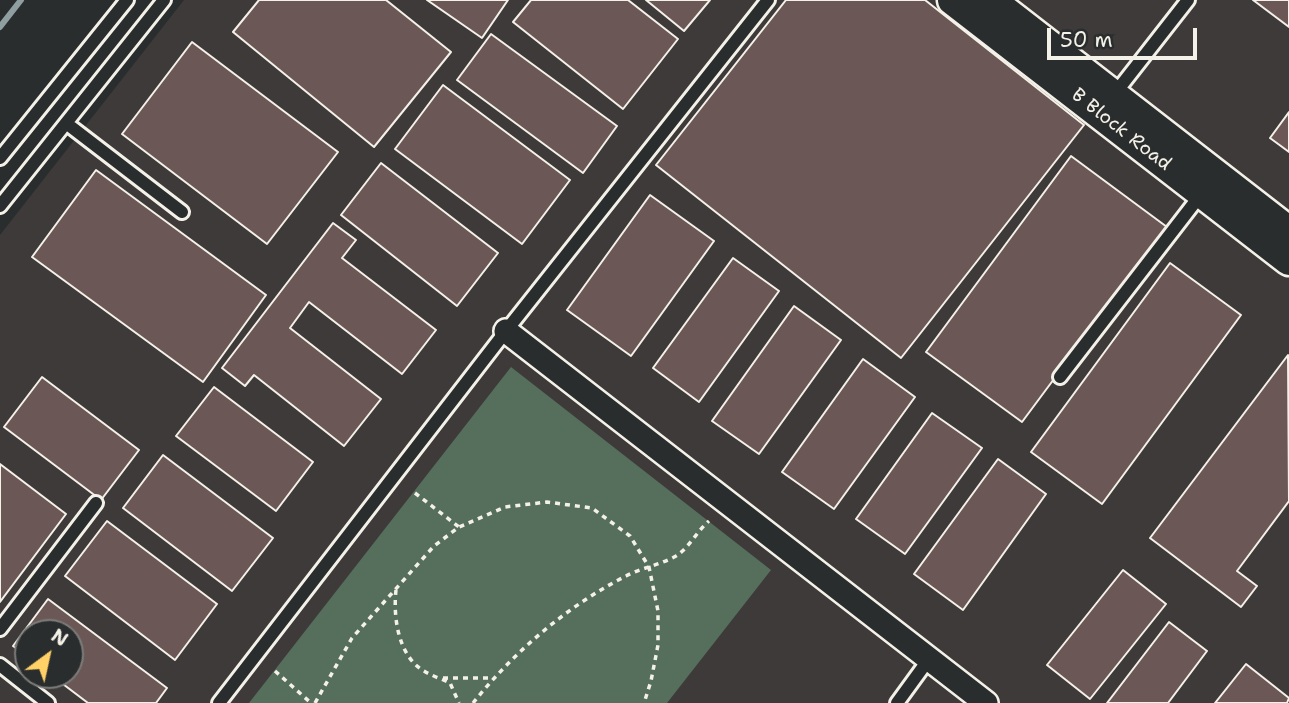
<!DOCTYPE html>
<html>
<head>
<meta charset="utf-8">
<style>
  body { margin:0 }
  #map { position:relative; width:1289px; height:703px; overflow:hidden; background:#2a2d2e; font-family:"Shantell Sans",sans-serif }
  canvas { display:block }
  .north { position:absolute; left:14px; top:619px; width:70px; height:70px; box-sizing:border-box; background:#2a2d2e; border:2px solid #7b7b78; border-radius:50%; rotate:33deg; font-size:19px; font-weight:700; line-height:28px; text-align:center; color:#f4f1e8 }
  .north::after { content:''; display:block; margin:auto; width:24px; height:32px; background:#ffd166; clip-path:polygon(50% 0,100% 100%,50% 72%,0 100%) }
  .scale { position:absolute; left:1047px; top:28px; width:150px; height:32px; box-sizing:border-box; border:4px solid #f4f1e8; border-top:0; padding-left:9px; font-size:21px; line-height:24px; white-space:nowrap; color:#f4f1e8; -webkit-text-stroke:5px #2a2d2e; paint-order:stroke }
</style>
</head>
<body>
<div id="map">
<canvas width="1289" height="703"></canvas>
<div class="north">N</div>
<div class="scale">50 m</div>
</div>
<script>
const ctx = document.querySelector('canvas').getContext('2d');
ctx.lineJoin = 'round';
function paint(path, color) { ctx.fillStyle = color; ctx.fill(path, 'evenodd'); }
function trace(path, color, width, dash) { ctx.strokeStyle = color; ctx.lineWidth = width; ctx.lineCap = dash ? 'butt' : 'round'; ctx.setLineDash(dash || []); ctx.stroke(path); }
function label(font, color, halo, rows, align = 'center') {
  ctx.font = font + ' "Shantell Sans",sans-serif'; ctx.lineWidth = 5; ctx.setLineDash([]); ctx.textBaseline = 'middle'; ctx.strokeStyle = halo; ctx.fillStyle = color; for (const [text, x, y, turn = 0] of rows) {
    ctx.save(); ctx.translate(x, y); ctx.rotate((+turn || 0) * Math.PI / 180); ctx.textAlign = isNaN(turn) ? turn : align; if (halo) ctx.strokeText(text, 0, 0); ctx.fillText(text, 0, 0); ctx.restore();
  }
}
const built = new Path2D(`
  M184 0H1289V703H0V235ZM28 633H70V675H28Z`);
const green = new Path2D(`
  M511 367 771 570 667 703H249Z`);
const stream = new Path2D(`
  M0 27 21 0`);
const building = new Path2D(`
  M259 0H386L451 52 374 147 233 32Z
  M427 0H508L482 38Z
  M531 0H628L678 39 623 109 513 22Z
  M646 0H710L684 31Z
  M786 0H925L1084 125 901 358 656 165Z
  M1253 0H1289V27Z
  M491 34 617 126 583 173 457 80Z
  M192 42 338 152 267 244 122 134Z
  M443 85 570 180 522 244 395 149Z
  M1289 112V152L1270 138Z
  M1071 156 1167 227 1022 422 926 352Z
  M381 163 498 253 457 306 341 215Z
  M96 170 266 295 203 382 32 257Z
  M650 195 714 241 631 356 567 310Z
  M333 223 356 240 342 258 436 330 402 374 309 302 290 328 381 399 344 446 254 375 245 386 222 368Z
  M733 258 779 291 699 402 653 368Z
  M1170 263 1241 315 1102 504 1031 452Z
  M794 306 841 340 759 454 712 421Z
  M1288 355 1289 501 1237 571 1257 586 1241 607 1150 538Z
  M863 359 915 397 834 509 782 472Z
  M42 377 139 450 101 500 4 427Z
  M214 387 313 462 276 511 176 436Z
  M932 413 982 448 905 554 856 519Z
  M163 455 273 538 232 591 123 508Z
  M998 459 1046 494 963 610 914 574Z
  M0 464 66 514 0 602Z
  M107 521 217 604 175 660 65 576Z
  M1123 570 1166 604 1090 699 1047 665Z
  M48 599 167 688 156 703H88L51 675H70V633H28V657L13 646Z
  M1169 622 1207 651 1168 703H1107Z
  M1246 664 1289 698 1287 703H1215Z`);
const path = new Path2D(`
  M415 493 459 527
  M396 590C393 617 398 656 424 671 432 676 442 679 450 683L459 703
  M275 671 311 703
  M443 678H493
  M315 703 352 638 434 546 459 527 505 507 547 502 592 508 630 536 649 567 658 611V645L651 681 644 703
  M473 703C514 652 567 606 626 576 641 568 660 565 676 556 689 548 697 531 709 521`);
const service = new Path2D(`
  M1113 96 1188 0
  M66 123 182 212
  M0 158 127 0
  M0 206 164 0
  M1060 377 1202 193
  M0 629 96 503
  M0 665 48 703
  M219 703 506 331 768 0
  M897 703 929 659`);
const minor = new Path2D(`
  M506 331 986 703`);
const tertiary = new Path2D(`
  M953 0 1289 260
  M990 0 1289 232`);
const streetNames = [
  ["B Block Road",1121,130,38]
];
paint(built, '#3e3a3a');
paint(green, '#566f5d');
trace(stream, '#8f9ea1', 6);
paint(building, '#6b5856');
trace(building, '#f4f1e8', 2);
trace(service, '#f4f1e8', 18);
trace(minor, '#f4f1e8', 28);
trace(tertiary, '#f4f1e8', 35);
trace(path, '#f4f1e8', 3.5, [5, 5]);
trace(service, '#2a2d2e', 12);
trace(minor, '#2a2d2e', 23);
trace(tertiary, '#2a2d2e', 30);
label('19px', '#f4f1e8', '#2a2d2e', streetNames);
</script>
</body>
</html>
